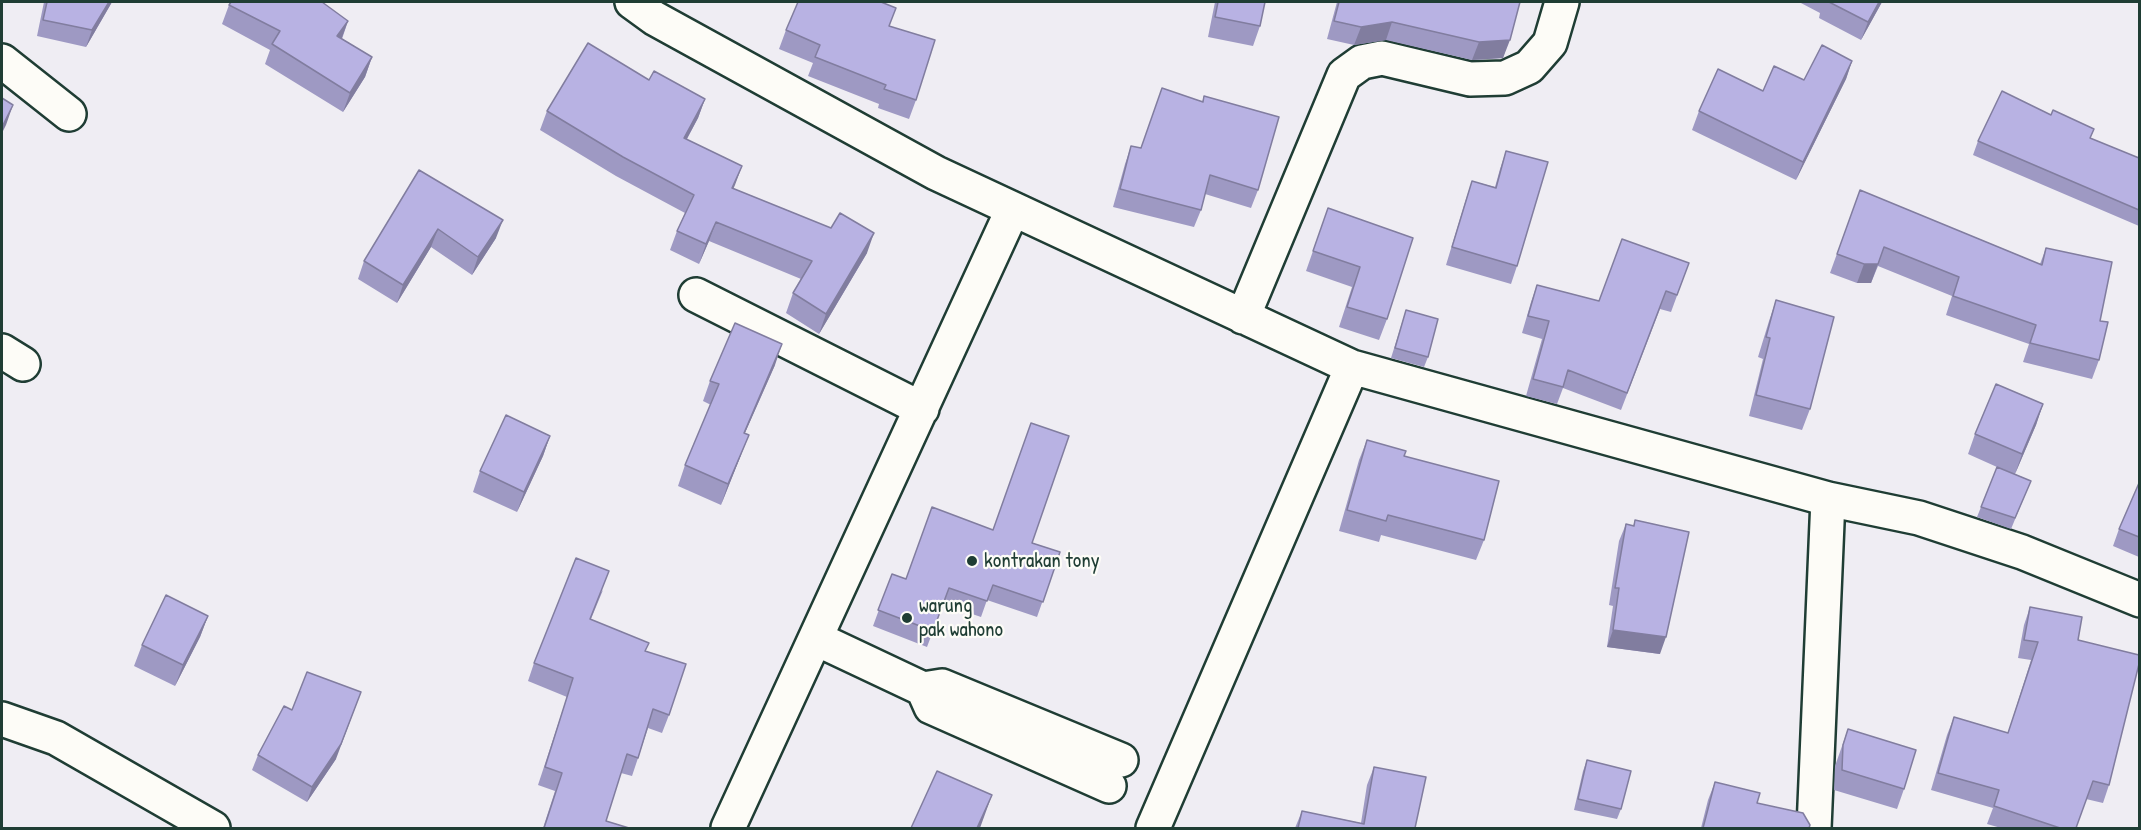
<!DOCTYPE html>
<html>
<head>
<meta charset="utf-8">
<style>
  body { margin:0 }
  #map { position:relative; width:2141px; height:830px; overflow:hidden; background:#efedf3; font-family:"Patrick Hand",sans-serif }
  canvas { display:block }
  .frame { position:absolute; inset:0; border:3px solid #1f3d34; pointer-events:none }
</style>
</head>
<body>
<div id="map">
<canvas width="2141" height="830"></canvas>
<div class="frame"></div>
</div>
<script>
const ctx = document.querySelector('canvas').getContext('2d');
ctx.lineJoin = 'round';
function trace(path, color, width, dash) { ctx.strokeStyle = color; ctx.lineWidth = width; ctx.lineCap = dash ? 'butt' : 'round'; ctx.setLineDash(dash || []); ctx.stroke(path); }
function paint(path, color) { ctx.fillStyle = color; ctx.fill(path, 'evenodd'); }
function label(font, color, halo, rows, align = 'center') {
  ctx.font = font + ' "Patrick Hand",sans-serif'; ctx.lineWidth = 4.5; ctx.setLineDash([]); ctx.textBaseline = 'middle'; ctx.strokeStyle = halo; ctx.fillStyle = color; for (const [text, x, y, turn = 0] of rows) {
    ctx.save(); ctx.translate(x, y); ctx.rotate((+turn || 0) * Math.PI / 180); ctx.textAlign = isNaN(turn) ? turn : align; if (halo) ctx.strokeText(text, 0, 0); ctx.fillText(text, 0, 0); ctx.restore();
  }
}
const minor = new Path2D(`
  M632 2 654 18 936 173 1352 367 1828 499 1919 518 2022 552 2140 600
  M2 61 69 114
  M696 295 922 409
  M1243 317 1344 75 1362 62 1382 58 1470 79 1505 78 1529 67 1550 43 1562 2
  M2 351 23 364
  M817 639 923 689 942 686 1121 760
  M923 689 931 707 1109 786
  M2 719 56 738 213 828
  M728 828 1012 211
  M1153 828 1352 367
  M1814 828 1828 499`);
const wall = new Path2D(`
  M44 2H112L86 47 37 36Z
  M1215 2H1265L1260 26 1253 46 1208 37Z
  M1337 2H1520L1503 58 1472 60 1386 40 1354 45 1327 39Z
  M1799 2H1882L1861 40 1819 18 1820 13Z
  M229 5 348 21 342 39 372 57 365 77 343 112 265 64 270 50 222 24Z
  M889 26 916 100 909 119 878 108 879 104 808 76 813 63 779 49 786 30Z
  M1852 61 1846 79 1796 180 1692 130 1699 111 1804 80Z
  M649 80 705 99 698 118 687 139 734 189 867 253 819 334 786 313 793 293 801 279 709 241 699 264 670 250 677 231 685 213 616 176 540 130 547 111Z
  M1204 96 1258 190 1251 208 1205 194 1201 210 1194 227 1113 207 1125 164 1131 146 1141 148 1202 102Z
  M2051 115 2094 129 2090 139 2139 158V226L1973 155 1978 141Z
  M1506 151 1517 266 1511 284 1446 265 1466 199 1472 181 1495 187 1500 169Z
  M419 170 496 238 472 275 431 247 397 303 358 279 364 261Z
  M1860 190 2040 264 2046 248 2100 321 2099 360 2092 379 2023 362 2029 344 1946 315 1952 296 1878 266 1871 283H1857L1830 273Z
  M1328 208 1387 319 1379 340 1339 327 1352 287 1306 271Z
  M1689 263 1671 312 1660 309 1621 410 1563 388 1557 404 1526 396 1542 339 1522 333 1531 302 1537 285 1599 301Z
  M1776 300 1810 409 1802 430 1749 416 1763 359 1758 357 1769 321Z
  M1406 310 1428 357 1424 367 1391 358Z
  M775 365 745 433 741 455 721 505 678 486 685 465 711 405 703 401 710 381Z
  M2043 404 2036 425 2015 474 2031 481 2011 529 1977 517 1997 467 1968 454 1975 434Z
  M550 436 543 456 517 512 473 492 480 471Z
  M1367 440 1404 456 1484 540 1476 560 1381 535 1379 542 1339 531 1359 460Z
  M2139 483V557L2113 546 2119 529Z
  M1635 520 1660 654 1607 647 1613 606 1609 605 1619 541 1626 524 1633 526Z
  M993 530 1060 552 1037 617 987 600 981 617 943 604 927 647 873 626 892 574 906 579Z
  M603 590 591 619 646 651 669 715 662 733 648 728 632 776 621 773 606 821 629 828H543L555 791 538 785 567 697 528 681 534 663Z
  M2030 607 2078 640 2109 785 2103 803 2086 799 2076 828H2001L1987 824 1993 808 1931 790 1947 735 1954 717 2008 733 2031 660 2018 658 2024 625Z
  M208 616 200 637 175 686 134 666 142 645Z
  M292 710 336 759 307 802 252 770 258 755Z
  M1848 729 1904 789 1897 809 1834 790 1835 766Z
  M1587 760 1621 809 1617 819 1574 810 1583 771Z
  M1374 767 1415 828H1295L1302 811 1361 823 1367 785Z
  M1715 782 1757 803 1809 828H1701L1708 800Z`);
const shadedWall = new Path2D(`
  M109 2H112L86 47 92 30Z
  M1879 2H1882L1861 40 1868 22Z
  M348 21 341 40 337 36Z
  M1392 22 1386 40 1354 45 1361 27Z
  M1510 40 1503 58 1472 60 1479 42Z
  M372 57 365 77 343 112 350 93Z
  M1852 61 1846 79 1796 180 1803 162Z
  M705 99 698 118 677 157 684 138Z
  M13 105 6 125 2 133V127Z
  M742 166 735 185 725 208 732 188Z
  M503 220 496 238 472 275 478 257Z
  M716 222 709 241 699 264 706 244Z
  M438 229 431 247 397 303 403 285Z
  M874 233 867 253 819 334 826 314Z
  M1864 264H1878L1871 283H1857Z
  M782 344 775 365 736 453 744 433Z
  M2043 404 2036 425 2015 474 2022 454Z
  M749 435 721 505 728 484Z
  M550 436 543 456 517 512 524 492Z
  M208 616 200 637 175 686 183 665Z
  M1613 630 1666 637 1660 654 1607 647Z
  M361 692 336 759 307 802 312 787Z
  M992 795 980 828H977Z`);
const building = new Path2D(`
  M47 2H109L92 30 43 20Z
  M231 2H322L348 21 337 36 372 57 350 93 272 44 280 31 229 5Z
  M798 2H881L896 8 889 26 935 40 916 100 884 89 886 85 815 57 820 45 786 30Z
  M1218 2H1265L1260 26 1215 17Z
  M1339 2H1520L1510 40 1479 42 1392 22 1361 27 1334 21Z
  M1829 2H1879L1868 22Z
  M588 43 649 80 654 71 705 99 684 138 742 166 732 188 831 228 840 213 874 233 826 314 793 293 812 261 716 222 706 244 677 231 694 195 623 157 547 111Z
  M1822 45 1852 61 1803 162 1699 111 1718 69 1763 91 1774 66 1804 80Z
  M1162 88 1203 102 1204 96 1279 117 1258 190 1210 175 1201 210 1120 189 1131 146 1141 148Z
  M2002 91 2051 115 2053 110 2094 129 2090 138 2139 158V210L1978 141Z
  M2 98 13 105 2 127Z
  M1506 151 1548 162 1517 266 1452 247 1472 181 1496 188Z
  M419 170 503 220 478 257 438 229 403 285 364 261Z
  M1860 190 2042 265 2046 248 2112 262 2100 321 2108 322 2099 360 2030 343 2036 325 1953 296 1959 277 1884 247 1878 264H1864L1837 254Z
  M1328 208 1413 238 1387 319 1347 307 1360 267 1313 251Z
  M1622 239 1689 263 1677 295 1666 291 1627 393 1568 370 1563 387 1533 379 1549 321 1528 316 1537 285 1599 301Z
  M1776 300 1834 317 1810 409 1756 395 1770 338 1766 337Z
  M1406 310 1438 319 1428 357 1395 348Z
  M735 323 782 344 744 433 749 435 728 484 685 465 719 384 710 381Z
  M1996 384 2043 404 2022 454 1975 434Z
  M506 415 550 436 524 492 480 471Z
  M1031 423 1069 436 1032 543 1060 552 1043 602 993 585 987 601 949 588 933 631 878 610 892 574 906 579 932 507 993 530Z
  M1367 440 1406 451 1404 456 1499 481 1484 540 1388 515 1386 521 1347 510Z
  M1997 467 2031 481 2015 518 1981 507Z
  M2139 483V537L2119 529Z
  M1635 520 1689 532 1666 637 1613 630 1619 588H1615L1626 524 1634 526Z
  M576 558 609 571 590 619 649 643 645 651 686 664 669 715 653 709 638 758 627 754 606 821 629 828H544L562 773 545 767 573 678 534 663Z
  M166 595 208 616 183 665 142 645Z
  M2030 607 2082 617 2078 640 2139 655V664L2109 785 2093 781 2076 828H2060L1994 806 1999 790 1938 773 1954 717 2008 733 2038 642 2024 640Z
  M307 672 361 692 341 744 312 787 258 755 284 706 292 710Z
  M1848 729 1916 750 1904 789 1842 770 1843 745Z
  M1587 760 1631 771 1621 809 1578 799Z
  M1374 767 1426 777 1415 828H1298L1302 811 1364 824Z
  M937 771 992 795 977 828H911Z
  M1715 782 1760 793 1757 803 1803 813 1810 825 1809 828H1703Z`);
const markers = [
  [972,561,6,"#1f3d34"],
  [907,618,6,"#1f3d34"]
];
const poiNames = [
  ["kontrakan tony",984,561],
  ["warung",919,606],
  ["pak wahono",919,630]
];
trace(minor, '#1f3d34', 38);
trace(minor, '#fdfcf7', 33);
paint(wall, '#9e99c3');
paint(shadedWall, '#817d9f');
paint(building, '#b8b2e3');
trace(building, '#817d9f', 1.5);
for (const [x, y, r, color] of markers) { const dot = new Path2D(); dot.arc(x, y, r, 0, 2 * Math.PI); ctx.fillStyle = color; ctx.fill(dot); trace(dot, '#fdfcf7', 2); }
label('21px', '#1f3d34', '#fdfcf7', poiNames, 'left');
</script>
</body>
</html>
